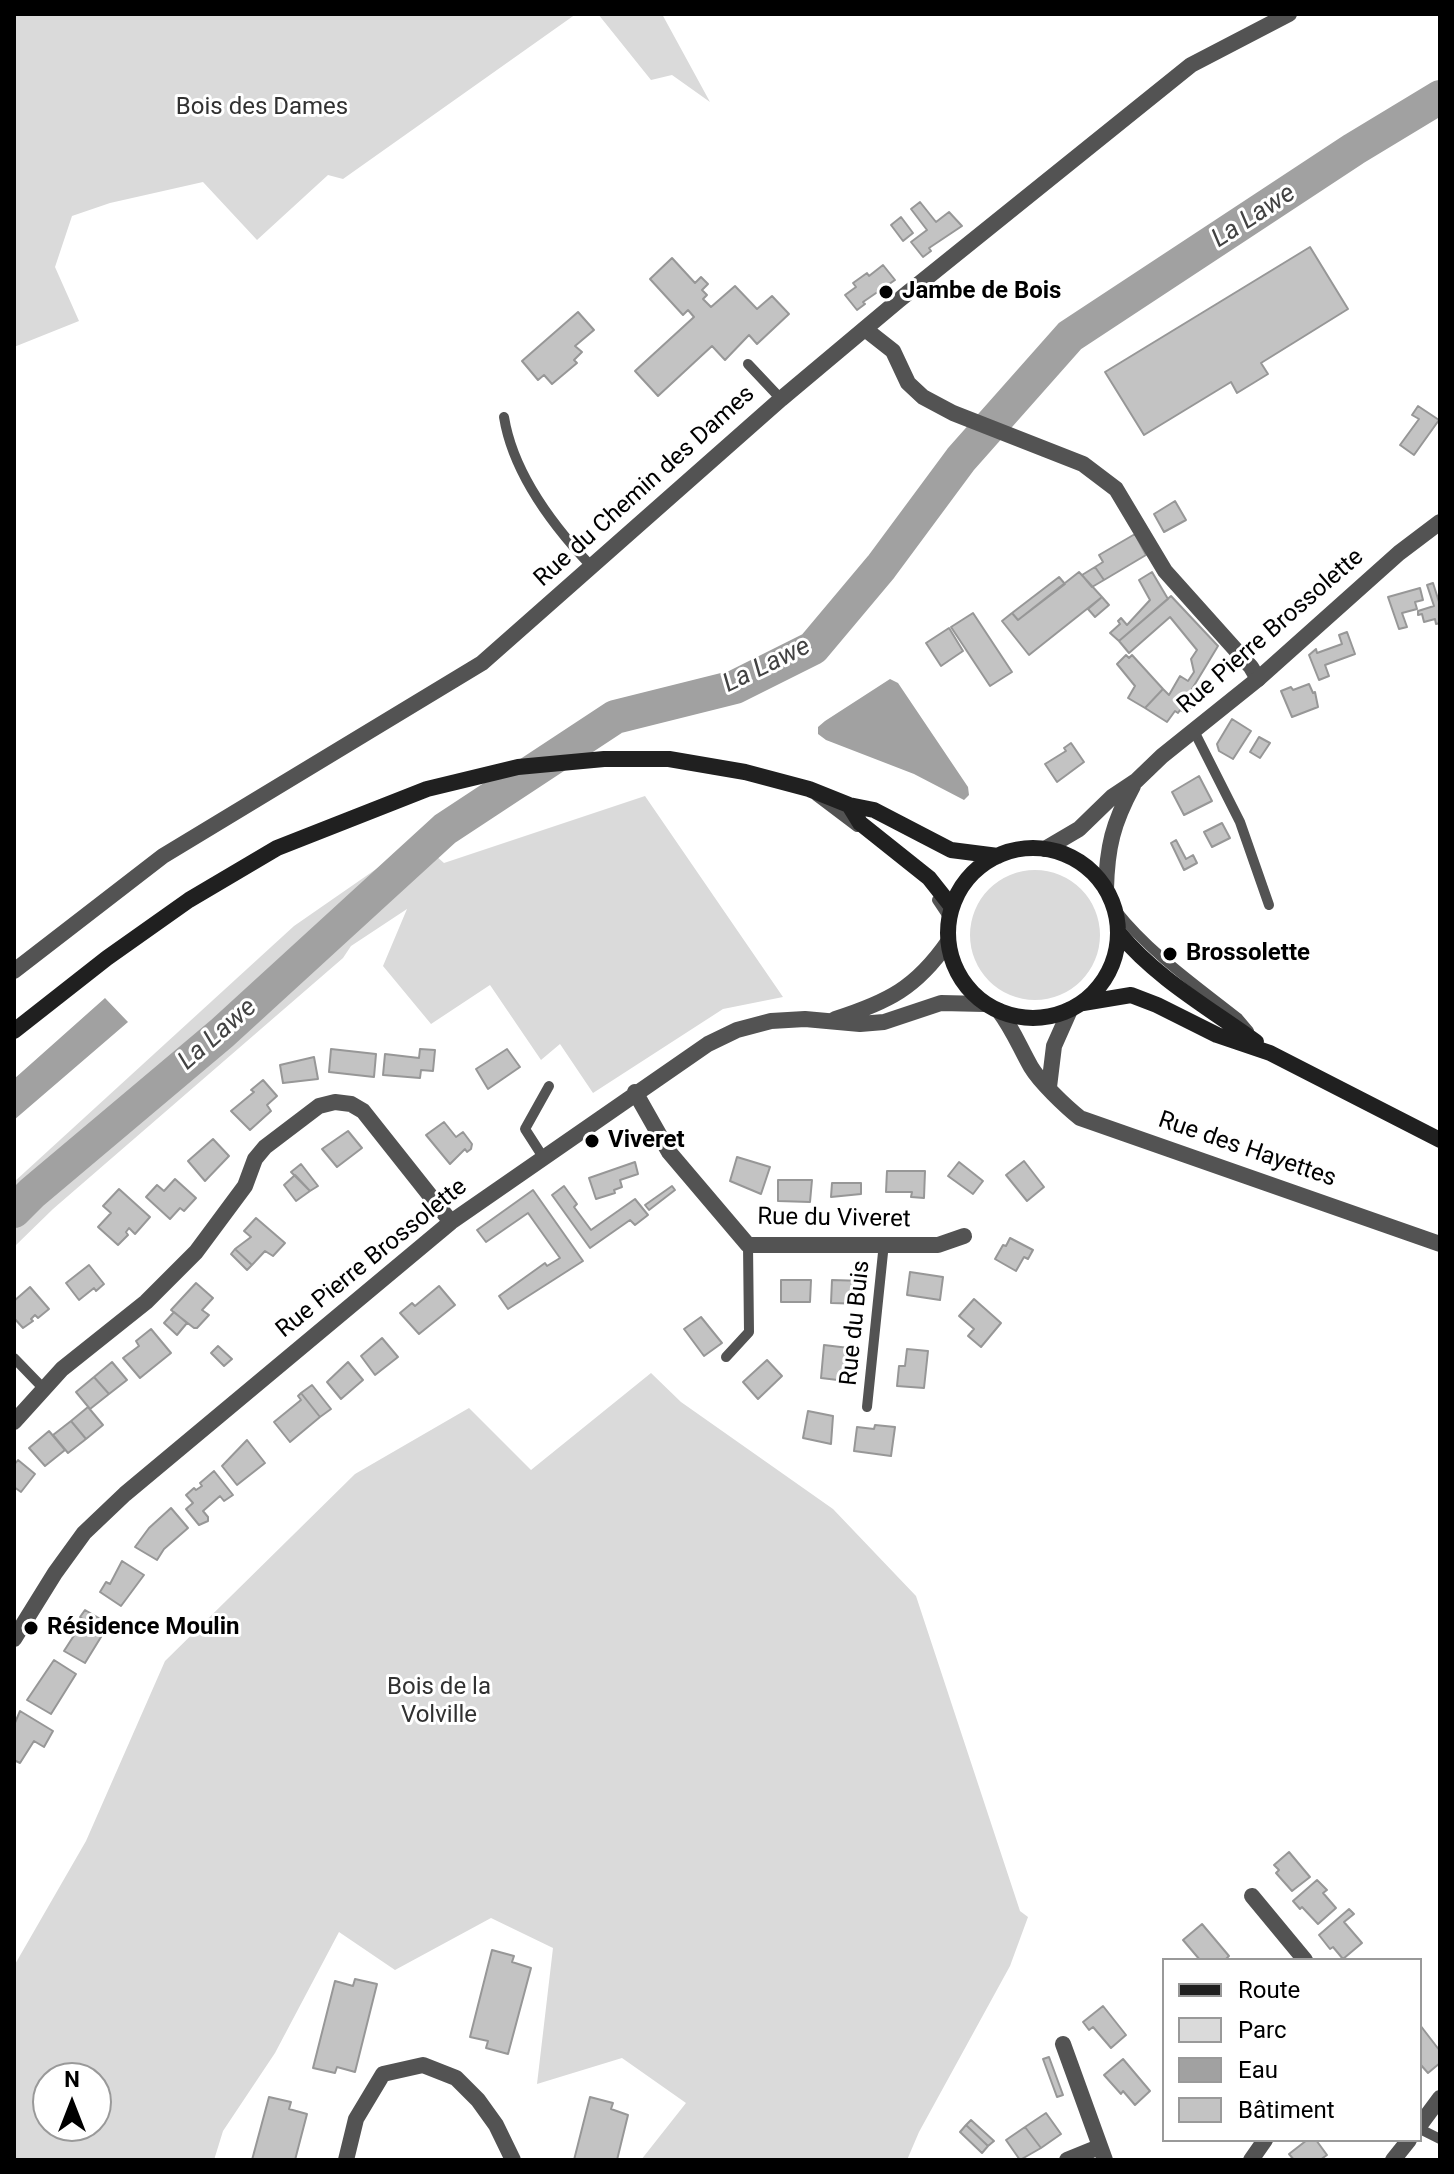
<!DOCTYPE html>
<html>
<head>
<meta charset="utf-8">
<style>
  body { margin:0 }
  #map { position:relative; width:1454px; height:2174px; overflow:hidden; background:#fff; font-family:Roboto,sans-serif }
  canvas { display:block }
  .frame { position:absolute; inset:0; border:16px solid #000; pointer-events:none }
  .legend { position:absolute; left:1162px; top:1958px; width:260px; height:184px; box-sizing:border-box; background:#fff; border:2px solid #999; margin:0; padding:10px 14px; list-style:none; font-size:24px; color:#000 }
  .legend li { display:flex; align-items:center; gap:16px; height:40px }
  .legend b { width:40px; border:2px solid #999 }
  .north { position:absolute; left:32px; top:2062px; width:80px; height:80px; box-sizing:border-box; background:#fff; border:2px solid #999; border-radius:50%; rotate:0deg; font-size:22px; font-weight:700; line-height:32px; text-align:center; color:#000 }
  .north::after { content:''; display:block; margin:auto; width:28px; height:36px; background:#000; clip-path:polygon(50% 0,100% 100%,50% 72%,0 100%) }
</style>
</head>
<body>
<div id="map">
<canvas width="1454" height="2174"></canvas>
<div class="frame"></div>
<ul class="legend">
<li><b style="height:10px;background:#202020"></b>Route</li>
<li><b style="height:22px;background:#dadada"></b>Parc</li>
<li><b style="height:22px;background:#a1a1a1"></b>Eau</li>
<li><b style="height:22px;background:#c3c3c3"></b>Bâtiment</li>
</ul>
<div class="north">N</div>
</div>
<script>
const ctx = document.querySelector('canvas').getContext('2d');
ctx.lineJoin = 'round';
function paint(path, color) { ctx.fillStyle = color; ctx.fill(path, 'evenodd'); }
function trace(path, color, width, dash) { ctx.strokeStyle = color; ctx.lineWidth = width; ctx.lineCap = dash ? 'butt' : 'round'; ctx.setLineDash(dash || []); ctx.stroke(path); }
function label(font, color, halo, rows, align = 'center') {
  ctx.font = font + ' Roboto,sans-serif'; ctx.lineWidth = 6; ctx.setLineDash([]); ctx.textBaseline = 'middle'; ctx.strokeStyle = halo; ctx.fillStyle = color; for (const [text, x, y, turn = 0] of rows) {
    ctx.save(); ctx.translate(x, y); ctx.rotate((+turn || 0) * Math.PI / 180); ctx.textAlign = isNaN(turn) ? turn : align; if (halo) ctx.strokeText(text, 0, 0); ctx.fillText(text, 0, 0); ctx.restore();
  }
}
const green = new Path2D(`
  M14 14H576L343 179 328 175 257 240 203 182 110 203 72 216 55 267 79 321 14 347Z
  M598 14H662L710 102 672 75 651 80Z
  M645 796 783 997 723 1009 593 1093 560 1044 541 1060 490 985 431 1024 383 966 407 909 351 946 343 958 53 1209 14 1247V1182L294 926 418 840 444 863Z
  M970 935a65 65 0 1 1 130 0a65 65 0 1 1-130 0Z
  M651 1373 681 1402 833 1509 916 1596 1020 1911 1028 1917 1010 1966 919 2132 907 2160H641L686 2103 622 2058 537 2084 553 1948 491 1918 395 1970 339 1932 275 2053 223 2131 214 2160H14V1966L86 1841 165 1661 355 1474 469 1408 531 1470ZM96 2078V2126H48V2078Z`);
const water = new Path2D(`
  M890 679 898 683 968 787 969 795 964 800 914 774 826 740 818 734V727L825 721Z
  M105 998 128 1022 14 1120V1079Z`);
const river = new Path2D(`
  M14 1211 32 1193 222 1033 445 829 615 717 735 687 813 648 881 567 961 459 1070 336 1354 149 1440 97`);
const building = new Path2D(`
  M920 202 936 222 949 212 962 226 929 248 931 251 923 257 911 242 927 230 911 209Z
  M901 217 913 233 903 241 891 225Z
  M1310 247 1348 309 1261 363 1268 374 1237 393 1231 382 1144 435 1105 372Z
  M672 258 695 283 701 277 708 284 702 290 707 295 703 299 711 307 735 286 757 309 772 296 789 314 757 344 749 335 725 360 712 346 658 396 635 371 694 317 688 310 683 315 650 279Z
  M883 265 895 280 863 302 865 304 857 310 845 295 856 287 853 283 867 273 869 276Z
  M578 312 594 330 575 346 582 352 574 360 577 363 552 384 544 375 538 380 522 361Z
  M1418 406 1439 420 1414 455 1400 445 1419 419 1412 415Z
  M1175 501 1186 520 1164 532 1154 514Z
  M1135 534 1146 555 1104 580 1095 567 1103 562 1099 555Z
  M1095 567 1104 580 1092 587 1082 575Z
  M1079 572 1102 597 1029 655 1002 621 1012 613 1018 620Z
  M1152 572 1168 599 1119 641 1110 633 1120 624 1118 621 1121 618 1127 625 1150 600 1139 580Z
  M1059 577 1065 584 1018 620 1012 613Z
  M1433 583 1440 605V623L1436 624 1435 619 1424 622 1422 614 1418 615V611L1434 606 1427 585Z
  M1420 588 1423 600 1415 602 1417 609 1402 613 1407 627 1399 629 1388 597Z
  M1171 596 1218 646 1189 694 1196 698 1187 713 1180 710 1178 713 1175 711 1167 722 1145 708 1163 689 1169 695 1180 676 1188 681 1194 672 1191 659 1197 650 1170 617 1129 653 1119 641Z
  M1102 597 1109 605 1095 617 1088 609Z
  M973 613 1012 672 990 686 951 627Z
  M949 628 963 651 941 666 926 643Z
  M1347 632 1355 654 1325 665 1329 676 1319 680 1309 655 1316 649 1317 653 1342 644 1339 635Z
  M1126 655 1129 658 1132 655 1163 689 1145 708 1128 698 1135 686 1117 664Z
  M1309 684 1313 693 1315 692 1318 707 1292 717 1281 691 1291 687 1293 690Z
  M1232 719 1251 731 1233 759 1219 751 1217 744Z
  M1259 737 1270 743 1260 758 1250 752Z
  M1071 743 1084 762 1057 782 1045 764 1066 751 1064 748Z
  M1199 776 1212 801 1184 815 1172 792Z
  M1222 823 1230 838 1212 847 1204 832Z
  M1176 840 1186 859 1193 855 1197 863 1184 870 1171 843Z
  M331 1049 376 1054 374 1077 329 1072Z
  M420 1049 435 1050 433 1071 421 1070 420 1078 383 1075 385 1054 419 1058Z
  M507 1049 520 1067 488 1089 476 1069Z
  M314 1057 318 1079 283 1083 280 1065Z
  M263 1080 277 1096 267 1105 271 1111 250 1130 231 1111 254 1092 251 1090Z
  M444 1122 456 1137 463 1132 472 1144 471 1149 467 1152 465 1149 450 1164 426 1135Z
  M348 1131 362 1148 337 1167 322 1149Z
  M213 1139 229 1156 205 1181 188 1161Z
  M737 1157 770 1167 761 1194 730 1181Z
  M1024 1161 1044 1187 1027 1201 1006 1175Z
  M635 1162 638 1174 620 1180 622 1187 614 1190 615 1193 596 1199 589 1178Z
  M959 1162 983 1181 973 1194 948 1176Z
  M301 1164 318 1186 310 1191 291 1172Z
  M887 1171H925L924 1198 911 1197 912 1192H886Z
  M295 1175 310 1191 296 1201 284 1185Z
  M175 1179 196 1198 184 1211 180 1208 170 1219 146 1197 157 1185 164 1191Z
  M778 1180H812L810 1202 778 1201Z
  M832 1183H861V1194L831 1197Z
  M564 1186 577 1204 574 1207 591 1230 635 1199 648 1215 635 1225 630 1220 590 1248 552 1195Z
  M672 1186 675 1190 649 1210 645 1205Z
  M119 1189 150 1217 135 1234 129 1228 126 1232 128 1235 118 1245 98 1227 111 1213 103 1206Z
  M533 1190 583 1261 508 1309 499 1296 545 1263 547 1266 560 1258 528 1213 486 1242 477 1230Z
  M256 1218 285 1243 273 1256 265 1251 252 1265 235 1249 251 1237 244 1231Z
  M1010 1238 1033 1250 1028 1259 1024 1257 1016 1271 995 1259 1003 1245 1006 1246Z
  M235 1249 252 1265 247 1270 231 1254Z
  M89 1265 104 1284 96 1291 94 1288 79 1300 66 1283Z
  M910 1272 943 1277 940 1300 907 1295Z
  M781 1280H811L810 1302H781Z
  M832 1280 865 1281 864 1304 831 1303Z
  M196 1283 213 1298 202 1310 209 1315 197 1328H194L171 1310Z
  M439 1286 455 1305 419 1334 400 1313 412 1303 415 1306Z
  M30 1287 49 1309 38 1318 35 1315 31 1319 33 1321 23 1328 14 1318V1301Z
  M974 1299 1001 1323 981 1347 968 1336 974 1329 959 1316Z
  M174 1312 187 1323 177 1335 164 1323Z
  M701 1317 722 1343 704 1356 684 1329Z
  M151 1329 171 1353 140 1378 123 1358 139 1346 136 1341Z
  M382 1338 398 1357 375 1375 361 1356Z
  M824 1345 849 1348 846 1381 821 1378Z
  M218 1346 232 1359 224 1366 211 1353Z
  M907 1349 928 1351 924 1388 897 1386 899 1366H905Z
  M767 1360 782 1376 758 1399 743 1382Z
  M112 1362 127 1380 109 1394 94 1377Z
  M348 1362 363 1380 341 1399 327 1382Z
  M94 1377 109 1394 90 1409 76 1392Z
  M312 1385 331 1409 320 1417 301 1393Z
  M301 1393 320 1417 290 1442 274 1422 301 1400 298 1396Z
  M88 1407 103 1425 86 1439 71 1421Z
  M808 1411 833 1416 831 1444 803 1438Z
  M71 1421 86 1439 68 1453 53 1435Z
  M875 1425 895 1427 891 1456 854 1451 857 1427 874 1429Z
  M49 1431 65 1450 45 1466 29 1448Z
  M247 1440 265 1463 237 1485 222 1466Z
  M18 1460 35 1474 21 1492 14 1487V1465Z
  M214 1471 233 1495 224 1501 220 1496 203 1511 208 1517V1521L199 1525 186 1509 193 1503 186 1495 194 1488 196 1490 202 1486 200 1483Z
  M171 1508 188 1528 164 1549 157 1560 135 1547 149 1528Z
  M122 1561 144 1575 121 1606 100 1592 106 1582 110 1584Z
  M85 1610 109 1624 85 1663 64 1651 84 1620 80 1617Z
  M54 1660 76 1674 51 1714 27 1700Z
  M20 1711 53 1731 44 1747 34 1741 20 1763 14 1760V1725Z
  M1289 1852 1310 1877 1292 1891 1276 1873 1279 1870 1274 1865Z
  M1317 1880 1327 1890 1323 1893 1336 1908 1318 1924 1302 1907 1300 1909 1293 1901Z
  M1349 1909 1354 1914 1344 1922 1362 1943 1343 1959 1333 1947 1330 1949 1319 1935Z
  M1202 1924 1229 1956 1225 1960H1200L1183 1940Z
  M492 1950 514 1956 512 1962 531 1968 508 2054 486 2048 488 2041 470 2037Z
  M355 1979 377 1984 355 2072 337 2067 335 2073 313 2068 335 1981 353 1986Z
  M1103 2006 1126 2035 1111 2048 1093 2027 1089 2030 1083 2022Z
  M1420 2025 1440 2051V2063L1428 2073 1420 2064Z
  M1049 2057 1063 2095 1057 2097 1043 2059Z
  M1123 2059 1150 2091 1135 2105 1123 2091 1121 2094 1104 2075Z
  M269 2097 291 2102 289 2109 307 2114 295 2160H252Z
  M590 2097 613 2103 611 2109 628 2115 617 2160H574Z
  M1046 2113 1061 2134 1041 2148 1025 2127Z
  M971 2120 994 2141 988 2146 966 2125Z
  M966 2125 988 2146 982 2153 960 2132Z
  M1025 2127 1041 2148 1020 2160 1006 2140Z
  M1307 2140H1316L1327 2155 1320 2160H1294L1289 2154Z`);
const service = new Path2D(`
  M748 364 781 399
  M504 417C513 473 553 526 592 567
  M1194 731 1240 822 1269 905
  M816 796 857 827
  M937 900 949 918
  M1116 910C1150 953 1195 984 1238 1018L1249 1031
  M543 1157 525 1129 549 1086
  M726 1357 749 1332 748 1245
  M14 1358 44 1389
  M867 1407 884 1243
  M1420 2129 1440 2139`);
const minor = new Path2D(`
  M865 329 893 351 908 383 923 397 953 413 1083 464 1116 489 1165 571 1251 667 1258 679
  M14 971 163 856 482 663 781 399 899 300 1191 65 1289 14
  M999 1011C1013 1029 1020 1048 1031 1067 1040 1082 1065 1106 1080 1118L1440 1244
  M835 1019C888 1002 916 988 948 942
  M1049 1087 1054 1046 1070 1010
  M635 1092 669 1152 748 1245H938L964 1236
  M14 1422 62 1369 146 1302 196 1252 245 1186 255 1159 265 1147 319 1106 335 1102 351 1104 363 1111 451 1222
  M14 1639 55 1573 84 1533 125 1494 451 1222 708 1044 737 1030 771 1021 805 1019 860 1024 884 1022 941 1003 985 1004
  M1252 1896 1305 1960
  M1063 2044 1105 2160
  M1420 2125 1440 2098
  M346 2160 356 2119 383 2074 423 2065 456 2078 478 2100 496 2125 513 2160
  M1067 2160 1099 2147
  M1251 2160 1265 2140
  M1393 2160 1409 2140`);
const tertiary = new Path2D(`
  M1045 849 1079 829 1112 797 1136 781 1162 756 1258 679 1399 553 1440 522
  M1106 889C1107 847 1113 823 1133 786`);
const secondary = new Path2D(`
  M849 805 860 823 929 878 952 907
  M948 933a85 85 0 1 1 170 0a85 85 0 1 1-170 0Z
  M1119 933C1156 978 1209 1008 1256 1042
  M1083 1003 1131 995 1157 1005 1217 1035 1270 1053 1440 1140
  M14 1031 107 958 189 900 277 848 427 789 518 767 604 759H669L745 772 809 789 849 805 874 810 951 850 998 856`);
const markers = [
  [886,292,8,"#000"],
  [1170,954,8,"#000"],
  [592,1141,8,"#000"],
  [31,1628,8,"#000"]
];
const parkNames = [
  ["Bois des Dames",262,108],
  ["Bois de la",439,1688],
  ["Volville",439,1716]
];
const poiNames = [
  ["Jambe de Bois",902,292],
  ["Brossolette",1186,954],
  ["Viveret",608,1141],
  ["Résidence Moulin",47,1628]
];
const streetNames = [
  ["Rue du Chemin des Dames",645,487,-42],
  ["Rue Pierre Brossolette",1271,632,-41],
  ["Rue des Hayettes",1247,1150,19],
  ["Rue du Viveret",834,1219,1],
  ["Rue Pierre Brossolette",372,1259,-39],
  ["Rue du Buis",856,1323,-84]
];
const waterNames = [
  ["La Lawe",1254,217,-33],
  ["La Lawe",767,666,-26],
  ["La Lawe",218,1035,-41]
];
paint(green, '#dadada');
paint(water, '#a1a1a1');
trace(river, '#a1a1a1', 34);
paint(building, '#c3c3c3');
trace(building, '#979797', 2);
trace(service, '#535353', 10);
trace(minor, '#535353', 16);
trace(tertiary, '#535353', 16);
trace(secondary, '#202020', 16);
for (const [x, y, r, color] of markers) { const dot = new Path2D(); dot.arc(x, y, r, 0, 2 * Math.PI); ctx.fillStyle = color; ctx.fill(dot); trace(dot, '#fff', 3); }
label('24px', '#313131', '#fff', parkNames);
label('bold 24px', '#000', '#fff', poiNames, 'left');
label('24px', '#000', '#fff', streetNames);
label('italic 26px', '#424242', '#fff', waterNames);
</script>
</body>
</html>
